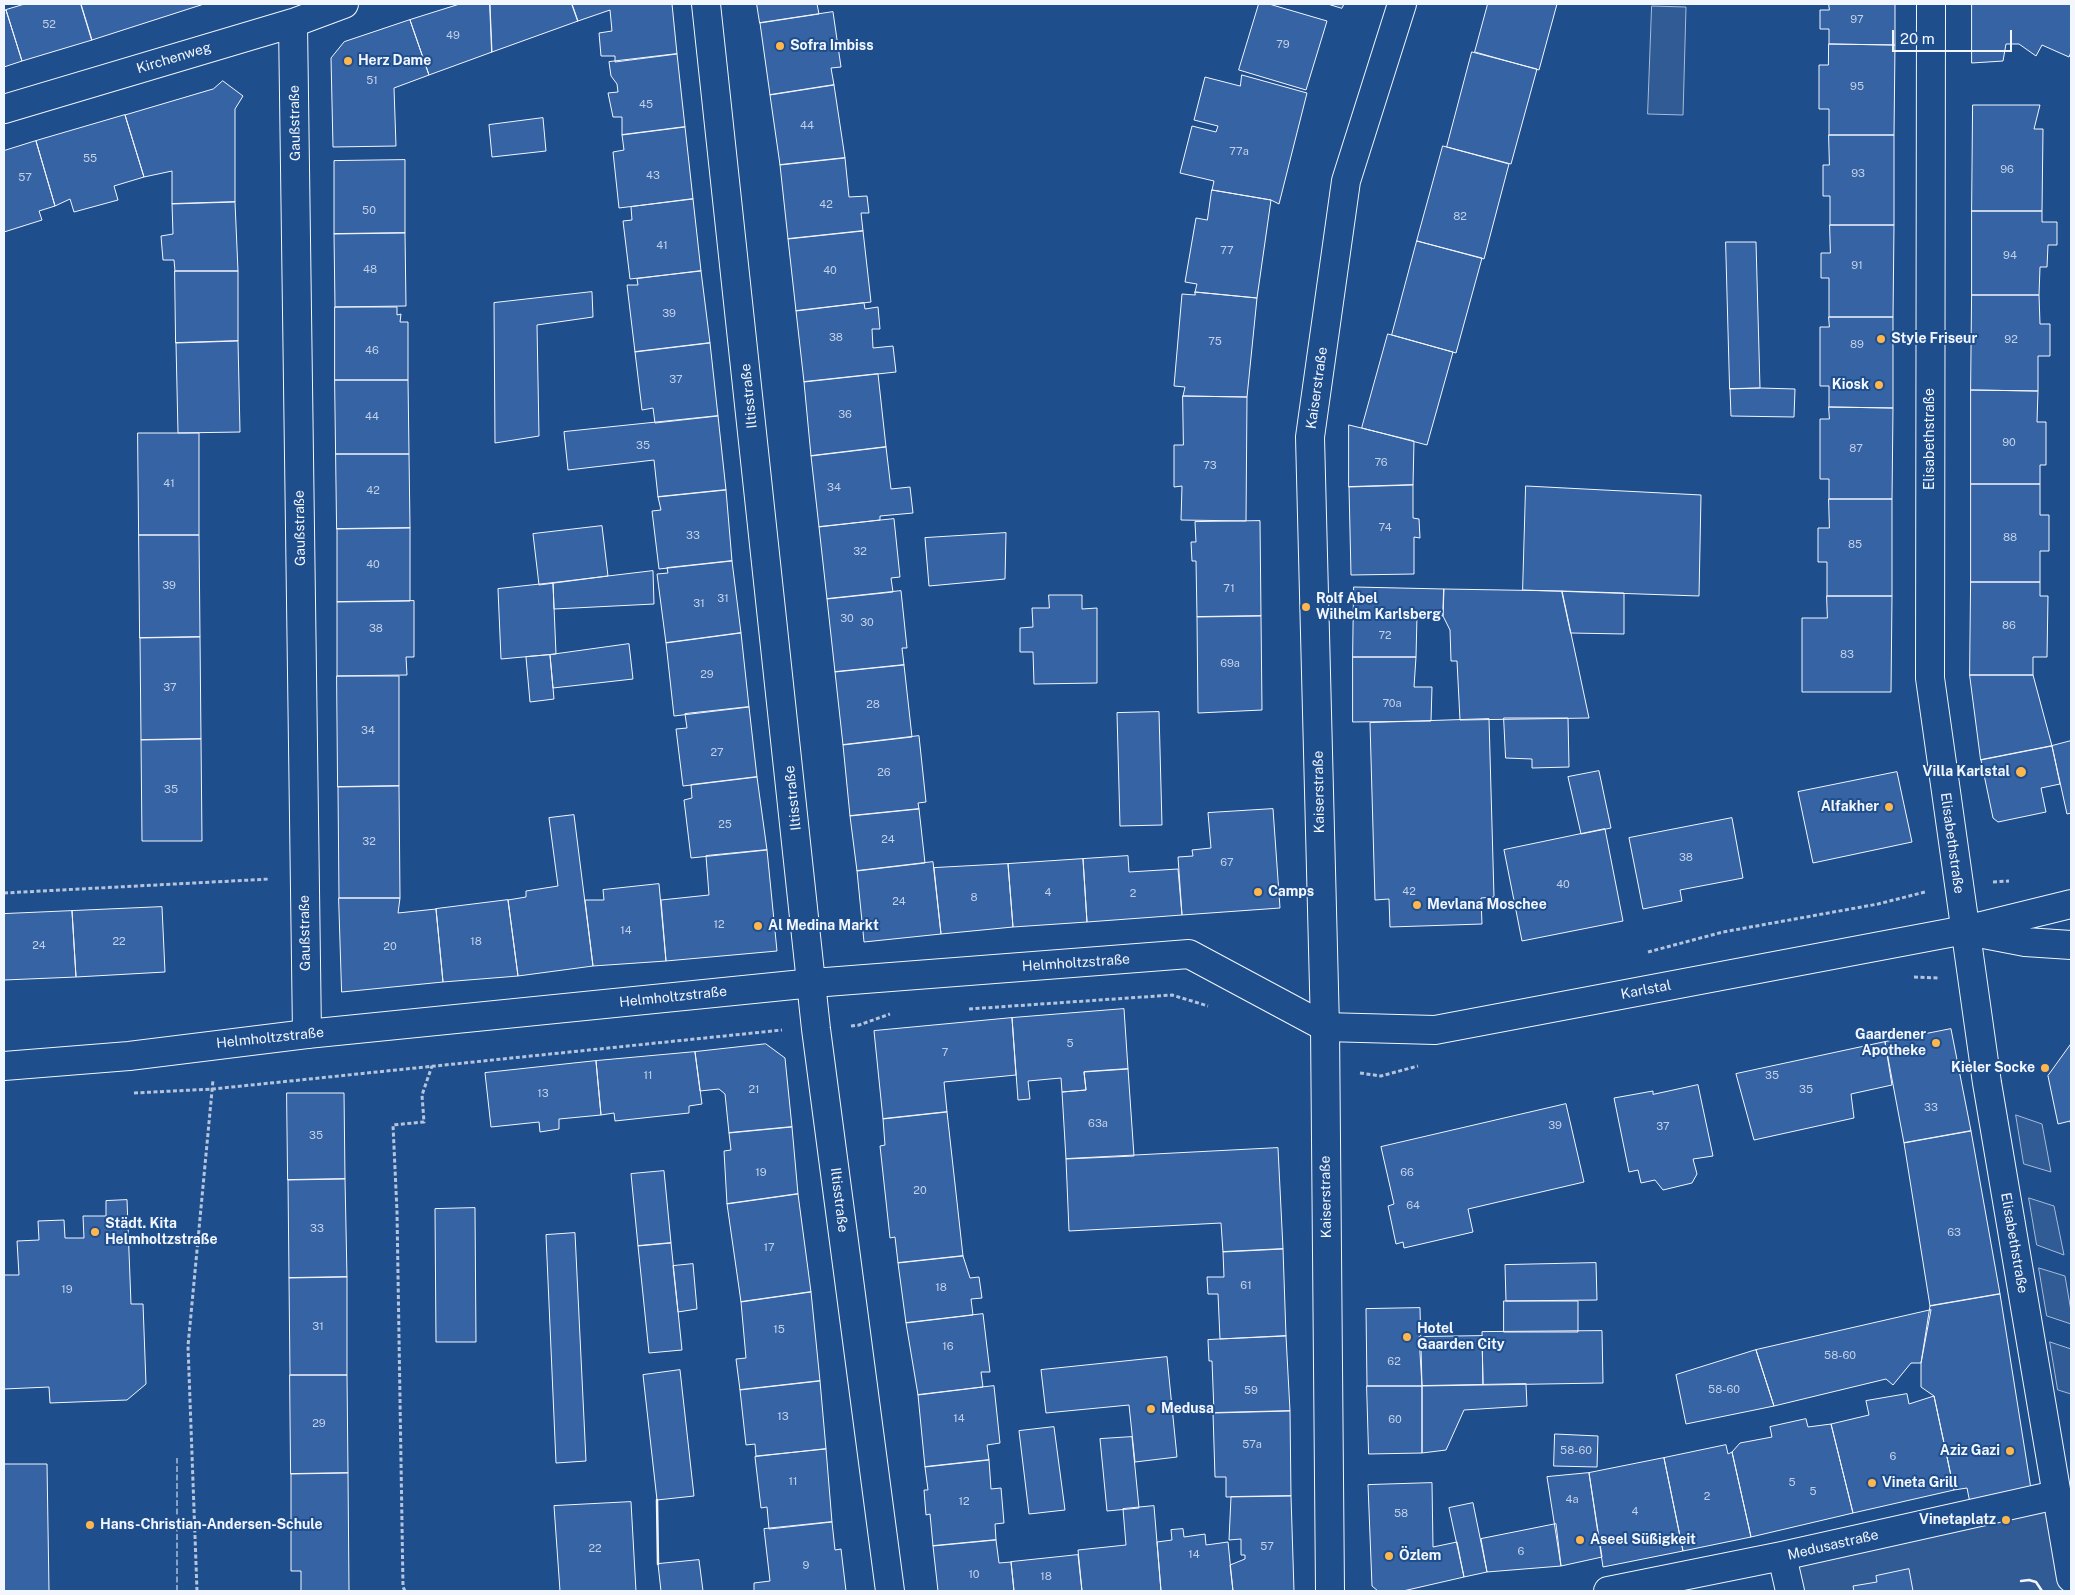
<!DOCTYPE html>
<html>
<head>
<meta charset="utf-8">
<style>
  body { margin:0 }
  #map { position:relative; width:2075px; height:1595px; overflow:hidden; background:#1f4e8c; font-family:"Public Sans",sans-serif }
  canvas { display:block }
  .frame { position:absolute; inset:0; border:5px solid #f2f6ff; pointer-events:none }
  .scale { position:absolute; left:1892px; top:30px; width:120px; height:22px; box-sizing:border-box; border:2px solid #f2f6ff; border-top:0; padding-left:6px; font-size:15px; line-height:18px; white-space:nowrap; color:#f2f6ff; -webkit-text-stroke:4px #1f4e8c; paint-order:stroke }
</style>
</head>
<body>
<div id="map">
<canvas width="2075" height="1595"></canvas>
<div class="frame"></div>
<div class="scale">20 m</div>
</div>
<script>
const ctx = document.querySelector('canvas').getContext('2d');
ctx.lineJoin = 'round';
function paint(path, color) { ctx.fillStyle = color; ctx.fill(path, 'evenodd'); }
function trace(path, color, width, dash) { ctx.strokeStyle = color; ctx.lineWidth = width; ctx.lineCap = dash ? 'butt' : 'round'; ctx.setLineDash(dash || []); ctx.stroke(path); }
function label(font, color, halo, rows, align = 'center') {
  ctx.font = font + ' "Public Sans",sans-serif'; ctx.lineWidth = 4; ctx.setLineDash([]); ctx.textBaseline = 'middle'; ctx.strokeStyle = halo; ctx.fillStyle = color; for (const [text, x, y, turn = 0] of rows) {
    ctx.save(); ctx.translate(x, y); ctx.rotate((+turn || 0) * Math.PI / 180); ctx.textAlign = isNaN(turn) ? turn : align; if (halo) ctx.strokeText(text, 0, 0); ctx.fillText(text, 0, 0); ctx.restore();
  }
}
const parking = new Path2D(`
  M1652 6 1686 7 1683 115 1648 114Z
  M2016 1115 2042 1124 2051 1172 2024 1164Z
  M2029 1198 2054 1206 2064 1255 2037 1245Z
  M2039 1268 2065 1276 2071 1311V1324L2047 1316Z
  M2050 1342 2071 1349V1394L2058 1390Z
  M2071 1492V1591H1790L1782 1556Z`);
const building = new Path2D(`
  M25 4H81L92 40 22 61 6 10Z
  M81 4H204L92 40Z
  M460 4H490L492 52 429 75 410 20Z
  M490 4H572L578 21 492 52Z
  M572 4H672L677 54 615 62V56H601L599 33 612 31 610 10 578 21Z
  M757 4H817L819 14 760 23Z
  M1259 4H1269L1327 21 1306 90 1239 70Z
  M1328 4H1344L1342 8Z
  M1488 4H1557L1539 70 1475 52Z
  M1829 4H1895V45L1829 44V29H1820V10H1829Z
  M1972 4H2071V52L2069 57 2042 45 2036 56 2019 44H2006L2003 61 1972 63Z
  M4 10H6L22 61 4 67Z
  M833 12 841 67 831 68 834 85 770 95 760 23Z
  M410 20 429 75 394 88 396 146 333 147 331 58 344 42Z
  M1829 44 1895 45 1894 135H1829V109H1819V65H1828Z
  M1472 52 1537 69 1511 164 1447 147Z
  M677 54 685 127 622 135V117H613L608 93 618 92 617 84 611 76 609 62Z
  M1242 75 1307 93 1279 204 1271 200 1212 190 1214 181 1180 173 1192 126 1216 132 1218 126 1194 120 1205 77 1240 86Z
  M223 81 243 96 235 109V202L172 204V171L144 177 125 115 213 89Z
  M834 85 845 158 780 165 770 95Z
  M1973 105H2040L2034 129H2043L2042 211H1972Z
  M125 115 144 177 114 186 118 200 74 212 70 199 55 206 36 141Z
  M543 118 546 151 492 157 489 125Z
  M685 127 693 199 619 208 613 152 624 150 622 135Z
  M1829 135H1894V225H1830V196H1823V165H1829Z
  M36 141 55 206 39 211 42 220 4 232V151Z
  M1443 146 1509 164 1484 259 1417 241Z
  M845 158 849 197 867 196 869 213H861L863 231 788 239 780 165Z
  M405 160V233L334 234V161Z
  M1212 190 1271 200 1257 298 1195 292 1197 284 1185 282 1196 218 1207 220Z
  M693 199 701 271 630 279 623 221 632 220 631 207Z
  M235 202 238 271H175L174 260H163L161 236 173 234 172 204Z
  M1972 211H2042V222H2057V245H2048L2047 267H2040L2039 295H1972Z
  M1830 225H1894L1893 317H1829V278H1821V253H1830Z
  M863 231 871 302 796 311 788 239Z
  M405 233 406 306 335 307 334 234Z
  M1417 241 1482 258 1456 353 1392 335Z
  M1726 242H1756L1760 388 1730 389Z
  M175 271H238V341L176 343Z
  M701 271 710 343 635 352 627 285H638L637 279Z
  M592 292 593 317 537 325 539 436 495 443 494 303Z
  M1195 292 1257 298 1247 397 1183 396 1185 387 1174 386 1182 294 1195 295Z
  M1972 295H2039L2040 324H2050V356H2038V391L1971 390Z
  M864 303 865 309 878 307 880 329H872L873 348 893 346 896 372 804 382 796 311Z
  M335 307H397V315L401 314 400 322H408V380H335Z
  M1829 317H1893V408L1829 407V386H1820V327H1829Z
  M1388 334 1453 352 1427 445 1362 428Z
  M238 341 240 432 178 433 176 343Z
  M710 343 718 416 655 423 653 408 642 410 635 352Z
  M878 374 886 447 811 456 804 382Z
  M335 380H408L409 454H336Z
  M1760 388 1795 389 1794 417 1731 416 1730 389Z
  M1971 390 2038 391 2037 422H2046V465H2040V484H1971Z
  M1183 396 1247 397 1246 521 1181 520 1182 486 1174 487V445H1183Z
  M1829 407 1893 408 1892 499H1829V479H1820V419H1829Z
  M718 416 726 490 658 497 654 460 568 470 564 432Z
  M1349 425 1414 441 1413 485 1349 487Z
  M138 433H199V535H139Z
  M886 447 891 489 910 487 913 513 880 516V520L819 527 811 456Z
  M336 454H409L410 528 337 529Z
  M1971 484H2040V515H2049V551H2040V582H1971Z
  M1413 485V518L1419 519 1420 538 1414 537V574L1351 575 1349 487Z
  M1526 486 1701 495 1699 596 1523 590Z
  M726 490 732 561 659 569 652 511 661 510 658 497Z
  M1829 499H1892V596H1827V562H1818V528H1829Z
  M894 519 900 577 891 578 893 592 827 599 819 527Z
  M1260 521 1261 616 1197 617 1196 561H1192L1191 542H1196L1195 522Z
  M602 526 608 576 539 585 533 534Z
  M410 528V601L337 602V529Z
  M1006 533 1005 579 929 586 925 538Z
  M139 535H199L200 637 140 638Z
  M732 561 741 633 666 643 657 574 668 573 667 568Z
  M653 571 654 604 554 609 553 583Z
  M1971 582H2040V596H2048L2047 657H2033V675H1970Z
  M553 583 556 654 501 659 498 589Z
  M1354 587 1444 589 1443 616H1417L1416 657H1353Z
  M1444 589 1562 591 1589 718 1460 720 1457 661H1451L1450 630 1443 616Z
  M901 591 907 648H902L904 665 835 672 827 599Z
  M1562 591 1624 593V634L1571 633Z
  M1049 595H1082V609L1097 608V683L1034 684 1033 652H1020V628L1033 627 1032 608H1049Z
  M1827 596H1892L1891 692H1802V618H1827Z
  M414 601V657H406L407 675 337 676V602Z
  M1261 616 1262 710 1198 713 1197 617Z
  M741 633 749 707 674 716 666 643Z
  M200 637 201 739 141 740 140 638Z
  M629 644 633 679 553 688 550 655Z
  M550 655 554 699 530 702 526 657Z
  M1353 657H1416L1414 687H1432L1431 721 1353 722Z
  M904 665 912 737 843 745 835 672Z
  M1970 675H2033L2052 746 1981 760Z
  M337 676H399V786L338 787Z
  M749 707 757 777 683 786 676 729 687 728 685 714Z
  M1159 712 1162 825 1120 826 1117 713Z
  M1504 718H1568L1569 767 1532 768V759L1506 758Z
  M1489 719 1494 897 1481 898 1482 924 1390 927 1389 899 1375 900 1370 723Z
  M919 736 926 802 918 803 919 809 850 816 843 745Z
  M201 739 202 841H142L141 740Z
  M2071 741V813L2067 814 2052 746Z
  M2052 746 2060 784 2041 788 2046 812 1998 822 1993 818 1981 760Z
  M1599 771 1611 828 1581 834 1568 777Z
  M1897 772 1912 842 1813 863 1798 792Z
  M757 777 767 850 691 858 684 800 692 798 691 785Z
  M399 786 400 898H339L338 787Z
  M919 809 925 863 857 871 850 816Z
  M1273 809 1280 908 1182 915 1178 857 1193 856 1192 850 1211 848 1208 813Z
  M574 815 593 966 518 976 508 900 526 897V891L558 886 549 818Z
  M1732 818 1743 878 1680 890 1682 901 1643 909 1629 838Z
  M1605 829 1623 921 1522 941 1504 850Z
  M767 850 777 951 666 961 661 900 709 895 706 856Z
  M1128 856 1129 872 1178 869 1182 915 1087 922 1083 859Z
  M1083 859 1087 922 1013 927 1008 864Z
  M933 862 941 934 864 942 857 871Z
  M1008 864 1013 927 941 934 934 868Z
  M659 884 666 961 593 966 585 900H604L603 890Z
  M339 898H400L398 913 436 909 443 982 342 992Z
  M508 900 518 976 443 982 436 909Z
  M162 907 165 972 76 977 72 911Z
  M72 911 76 977 4 980V914Z
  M1124 1009 1128 1069 1084 1072 1086 1090 1062 1092 1061 1078 1028 1081 1030 1099 1018 1100 1012 1018Z
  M1012 1018 1016 1075 944 1082 947 1112 883 1119 874 1031Z
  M1951 1029 1971 1131 1904 1143 1885 1042Z
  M1885 1042 1892 1085 1851 1094 1854 1118 1754 1140 1736 1074Z
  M766 1044 785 1058 792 1127 729 1133 725 1094 719 1089 700 1091 695 1052Z
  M2071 1044V1126L2070 1121 2058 1124 2048 1076Z
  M695 1052 702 1104 689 1106V1113L615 1121 614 1113 601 1115 596 1061Z
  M596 1061 601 1115 559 1119V1129L540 1132 539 1122 491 1127 485 1073Z
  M1128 1069 1134 1156 1066 1159 1062 1092 1086 1090 1084 1072Z
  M1698 1085 1713 1156 1693 1159 1697 1174 1692 1183 1663 1190 1655 1180 1641 1183 1638 1170 1629 1172 1614 1098 1653 1091V1094Z
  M287 1093H344L345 1179 288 1180Z
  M1566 1104 1584 1182 1468 1209 1473 1232 1404 1248 1403 1242 1396 1244 1388 1206 1394 1204 1381 1147Z
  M947 1112 963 1256 898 1263 895 1237 890 1238 880 1146 885 1145 883 1119Z
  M792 1127 798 1194 727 1204 724 1151 731 1150 729 1133Z
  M1971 1131 2000 1294 1930 1306 1904 1143Z
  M1278 1148 1283 1249 1223 1252 1221 1223 1069 1231 1066 1159Z
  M664 1171 671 1243 638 1246 631 1174Z
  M345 1179 347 1277 289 1278 288 1180Z
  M798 1194 811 1292 741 1302 727 1204Z
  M127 1200 131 1304H143L146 1384 127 1400 50 1403 49 1387 4 1389V1275H19L17 1241 39 1240 38 1221 64 1220 65 1238H84L83 1216H106V1201Z
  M475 1208 476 1342H436L435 1209Z
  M575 1233 586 1461 556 1463 546 1235Z
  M671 1243 682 1350 649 1353 638 1246Z
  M1283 1249 1286 1336 1220 1339 1218 1294H1208L1207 1277H1224L1223 1252Z
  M963 1256 970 1278 979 1277 982 1298 971 1299 973 1315 906 1323 898 1263Z
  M1596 1263 1597 1300 1506 1301 1505 1265Z
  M693 1264 697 1309 678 1312 673 1266Z
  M347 1277V1375H290L289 1278Z
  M811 1292 820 1381 740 1390 736 1359 746 1358 741 1302Z
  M2000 1294 2031 1489 1970 1503 1967 1488 1954 1490 1934 1396 1921 1387V1363L1930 1306Z
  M1504 1301H1578V1332H1504Z
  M1420 1308 1422 1386H1367L1366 1309Z
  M1931 1310 1921 1363H1911L1893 1385 1886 1379 1774 1406 1756 1350Z
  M983 1314 990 1372H981L983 1387 918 1395 906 1323Z
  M1602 1331 1603 1383 1483 1385 1482 1332Z
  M1286 1336 1290 1411 1214 1413 1212 1361H1209L1208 1340Z
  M1482 1336 1483 1385 1422 1386 1419 1337Z
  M1756 1350 1774 1406 1686 1424 1676 1375Z
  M1167 1357 1177 1457 1135 1462 1129 1405 1046 1413 1041 1370Z
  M680 1370 694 1496 657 1500 643 1375Z
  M290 1375H347L348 1473 291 1474Z
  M820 1381 826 1449 756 1456 755 1444 746 1445 740 1390Z
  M1526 1384 1527 1406 1464 1410 1446 1450 1422 1453V1386Z
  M994 1386 1000 1443 987 1445 989 1460 925 1467 918 1395Z
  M1367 1386H1422V1453L1369 1454Z
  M1907 1394 1909 1404 1934 1396 1954 1490 1853 1513 1831 1424 1869 1415 1866 1401Z
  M1290 1411 1291 1496 1226 1497V1477H1215L1213 1413Z
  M1806 1419 1808 1427 1831 1424 1853 1513 1751 1537 1732 1452 1740 1443 1772 1437 1770 1427Z
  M1054 1427 1065 1510 1029 1514 1019 1431Z
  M1555 1434 1598 1436 1597 1467 1554 1466Z
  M1132 1437 1139 1508 1107 1511 1100 1439Z
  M1726 1445 1728 1454 1732 1452 1751 1537 1683 1551 1664 1458Z
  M826 1449 832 1522 769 1529 767 1507 761 1508 755 1457Z
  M1664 1458 1683 1551 1603 1567 1589 1473Z
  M989 1460 991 1489 1001 1488 1004 1523 995 1524 996 1540 933 1546 930 1514 926 1515 924 1490H928L925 1467Z
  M4 1464H47L49 1591H4Z
  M348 1473 349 1591H301V1571H291V1474Z
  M1589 1473 1602 1557 1561 1566 1547 1477Z
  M1432 1483 1433 1547 1457 1542 1464 1577 1403 1591H1378L1372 1586 1368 1485Z
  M1291 1496 1294 1591H1233L1230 1565 1245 1559V1555H1241V1539L1229 1540 1231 1497Z
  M631 1502 636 1591H560L554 1506Z
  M1473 1503 1487 1572 1464 1577 1449 1508Z
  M1154 1506 1161 1591H1082L1078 1550 1126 1545 1123 1509Z
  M832 1522 835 1550 841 1549 846 1591H754V1583L770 1581 764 1529Z
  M1556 1524 1561 1566 1487 1572 1481 1539Z
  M1183 1529 1184 1537 1205 1534 1206 1545 1228 1542 1233 1591H1161L1157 1542 1172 1540 1171 1530Z
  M996 1540 999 1563 1011 1562 1014 1591H938L933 1546Z
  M1078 1555 1082 1591H1014L1011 1562Z
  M699 1560 703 1591H661L658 1564Z
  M1909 1569 1913 1591H1854L1853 1586 1877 1582 1876 1576Z`);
const path = new Path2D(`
  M1993 882 2009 881
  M4 893 270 879
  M1648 952 1723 932 1878 904 1925 892
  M1914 977 1938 978
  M969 1009 1172 995 1208 1006
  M851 1026 859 1025 890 1014
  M1360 1073 1381 1076 1418 1066
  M134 1093 213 1089 782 1030
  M197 1591 188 1346 213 1080
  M405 1591 403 1587 397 1212 393 1125 424 1122 422 1095 432 1066`);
const street = new Path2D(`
  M706 4 816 1029 890 1591
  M1931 4 1930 678 1987 1083 2071 1578
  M293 23 307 1034
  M4 109 293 23 344 4
  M1782 1556 1790 1591
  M1330 1591 1325 1027 1310 437 1346 181 1402 4
  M1608 1591 1782 1556 2056 1495`);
const secondary = new Path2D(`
  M1973 932 2025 942 2071 945
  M4 1066 129 1056 307 1034 813 983 1189 954 1325 1027 1435 1030 1965 930 2071 904`);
const fence = new Path2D(`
  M177 1591V1458`);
const wall = new Path2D(`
  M657 1500 658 1564
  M2021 1581 2029 1580 2036 1582 2042 1591`);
const markers = [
  [780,46,5,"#ffb74d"],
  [348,61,5,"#ffb74d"],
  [1881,339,5,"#ffb74d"],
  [1879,385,5,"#ffb74d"],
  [1306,607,5,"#ffb74d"],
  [2021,772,6,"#ffb74d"],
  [1889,807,5,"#ffb74d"],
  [1258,892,5,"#ffb74d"],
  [1417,905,5,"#ffb74d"],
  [758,926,5,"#ffb74d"],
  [1936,1043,5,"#ffb74d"],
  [2045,1068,5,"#ffb74d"],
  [95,1232,5,"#ffb74d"],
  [1407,1337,5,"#ffb74d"],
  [1151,1409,5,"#ffb74d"],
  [2010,1451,5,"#ffb74d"],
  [1872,1483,5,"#ffb74d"],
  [2006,1520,5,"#ffb74d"],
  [90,1525,5,"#ffb74d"],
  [1580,1540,5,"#ffb74d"],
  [1389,1556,5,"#ffb74d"]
];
const numberNames = [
  ["97",1857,20],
  ["52",49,25],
  ["49",453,36],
  ["79",1283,45],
  ["51",372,81],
  ["95",1857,87],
  ["45",646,105],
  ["44",807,126],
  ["77a",1239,152],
  ["55",90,159],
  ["96",2007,170],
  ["93",1858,174],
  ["43",653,176],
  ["57",25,178],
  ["42",826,205],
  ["50",369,211],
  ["82",1460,217],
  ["41",662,246],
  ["77",1227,251],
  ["94",2010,256],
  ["91",1857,266],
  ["48",370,270],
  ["40",830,271],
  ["39",669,314],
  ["38",836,338],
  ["92",2011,340],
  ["75",1215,342],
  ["89",1857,345],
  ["46",372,351],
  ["37",676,380],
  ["36",845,415],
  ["44",372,417],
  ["90",2009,443],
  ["35",643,446],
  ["87",1856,449],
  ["76",1381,463],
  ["73",1210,466],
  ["41",169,484],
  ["34",834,488],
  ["42",373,491],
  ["74",1385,528],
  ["33",693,536],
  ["88",2010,538],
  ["85",1855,545],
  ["32",860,552],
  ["40",373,565],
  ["39",169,586],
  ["71",1229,589],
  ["31",723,599],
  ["31",699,604],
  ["30",847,619],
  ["30",867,623],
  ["86",2009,626],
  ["38",376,629],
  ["72",1385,636],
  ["83",1847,655],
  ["69a",1230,664],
  ["29",707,675],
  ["37",170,688],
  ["70a",1392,704],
  ["28",873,705],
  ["34",368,731],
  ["27",717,753],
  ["26",884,773],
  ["35",171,790],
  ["25",725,825],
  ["24",888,840],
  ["32",369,842],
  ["38",1686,858],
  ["67",1227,863],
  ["40",1563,885],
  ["42",1409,892],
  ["4",1048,893],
  ["2",1133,894],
  ["8",974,898],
  ["24",899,902],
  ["12",719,925],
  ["14",626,931],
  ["22",119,942],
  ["18",476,942],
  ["24",39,946],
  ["20",390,947],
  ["5",1070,1044],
  ["7",945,1053],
  ["11",648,1076],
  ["35",1772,1076],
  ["21",754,1090],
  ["35",1806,1090],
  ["13",543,1094],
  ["33",1931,1108],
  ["63a",1098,1124],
  ["39",1555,1126],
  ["37",1663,1127],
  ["35",316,1136],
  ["19",761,1173],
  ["66",1407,1173],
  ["20",920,1191],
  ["64",1413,1206],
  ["33",317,1229],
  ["63",1954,1233],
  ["17",769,1248],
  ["61",1246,1286],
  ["18",941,1288],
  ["19",67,1290],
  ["31",318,1327],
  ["15",779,1330],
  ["16",948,1347],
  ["58-60",1840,1356],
  ["62",1394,1362],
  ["58-60",1724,1390],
  ["59",1251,1391],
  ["13",783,1417],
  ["14",959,1419],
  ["60",1395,1420],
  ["29",319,1424],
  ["57a",1252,1445],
  ["58-60",1576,1451],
  ["6",1893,1457],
  ["11",793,1482],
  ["5",1792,1483],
  ["5",1813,1492],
  ["2",1707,1497],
  ["4a",1572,1500],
  ["12",964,1502],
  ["4",1635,1512],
  ["58",1401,1514],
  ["57",1267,1547],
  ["22",595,1549],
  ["6",1521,1552],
  ["14",1194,1555],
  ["9",806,1566],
  ["10",974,1575],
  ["18",1046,1577]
];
const poiNames = [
  ["Sofra Imbiss",790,46],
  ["Herz Dame",358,61],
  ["Style Friseur",1891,339],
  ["Kiosk",1869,385,"right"],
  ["Rolf Abel",1316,599],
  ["Wilhelm Karlsberg",1316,615],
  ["Villa Karlstal",2010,772,"right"],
  ["Alfakher",1879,807,"right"],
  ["Camps",1268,892],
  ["Mevlana Moschee",1427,905],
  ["Al Medina Markt",768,926],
  ["Gaardener",1926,1035,"right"],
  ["Apotheke",1926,1051,"right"],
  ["Kieler Socke",2035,1068,"right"],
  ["Städt. Kita",105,1224],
  ["Helmholtzstraße",105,1240],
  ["Hotel",1417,1329],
  ["Gaarden City",1417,1345],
  ["Medusa",1161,1409],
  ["Aziz Gazi",2000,1451,"right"],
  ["Vineta Grill",1882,1483],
  ["Vinetaplatz",1996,1520,"right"],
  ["Hans-Christian-Andersen-Schule",100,1525],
  ["Aseel Süßigkeit",1590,1540],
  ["Özlem",1399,1556]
];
const streetNames = [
  ["Kirchenweg",174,58,-17],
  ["Gaußstraße",295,123,-91],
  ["Kaiserstraße",1317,388,-82],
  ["Iltisstraße",749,396,-96],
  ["Elisabethstraße",1930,439,-90],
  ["Gaußstraße",300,528,-91],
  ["Kaiserstraße",1319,792,-91],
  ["Iltisstraße",793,798,-96],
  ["Elisabethstraße",1952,843,82],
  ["Gaußstraße",305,933,-91],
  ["Helmholtzstraße",1076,963,-4],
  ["Karlstal",1646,990,-11],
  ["Helmholtzstraße",673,997,-6],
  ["Helmholtzstraße",270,1038,-6],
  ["Kaiserstraße",1326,1197,-91],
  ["Iltisstraße",839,1200,83],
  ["Elisabethstraße",2014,1243,80],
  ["Medusastraße",1833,1545,-13]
];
paint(parking, '#305b95');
trace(parking, '#a8bbd7', 1);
paint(building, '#3563a3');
trace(building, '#f2f6ff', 1);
trace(street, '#f2f6ff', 30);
trace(secondary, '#f2f6ff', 30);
trace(path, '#b3c4dc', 3, [4, 2.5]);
trace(street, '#1f4e8c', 28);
trace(secondary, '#1f4e8c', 28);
trace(fence, '#f2f6ff', 1, [6, 2.5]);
trace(wall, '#f2f6ff', 2.5);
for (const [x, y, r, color] of markers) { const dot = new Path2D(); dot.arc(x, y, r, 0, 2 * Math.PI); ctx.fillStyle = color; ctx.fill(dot); trace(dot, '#1f4e8c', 2); }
label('11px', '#c3d1e8', null, numberNames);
label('bold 14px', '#f2f6ff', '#1f4e8c', poiNames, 'left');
label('14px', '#f2f6ff', '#1f4e8c', streetNames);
</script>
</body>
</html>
